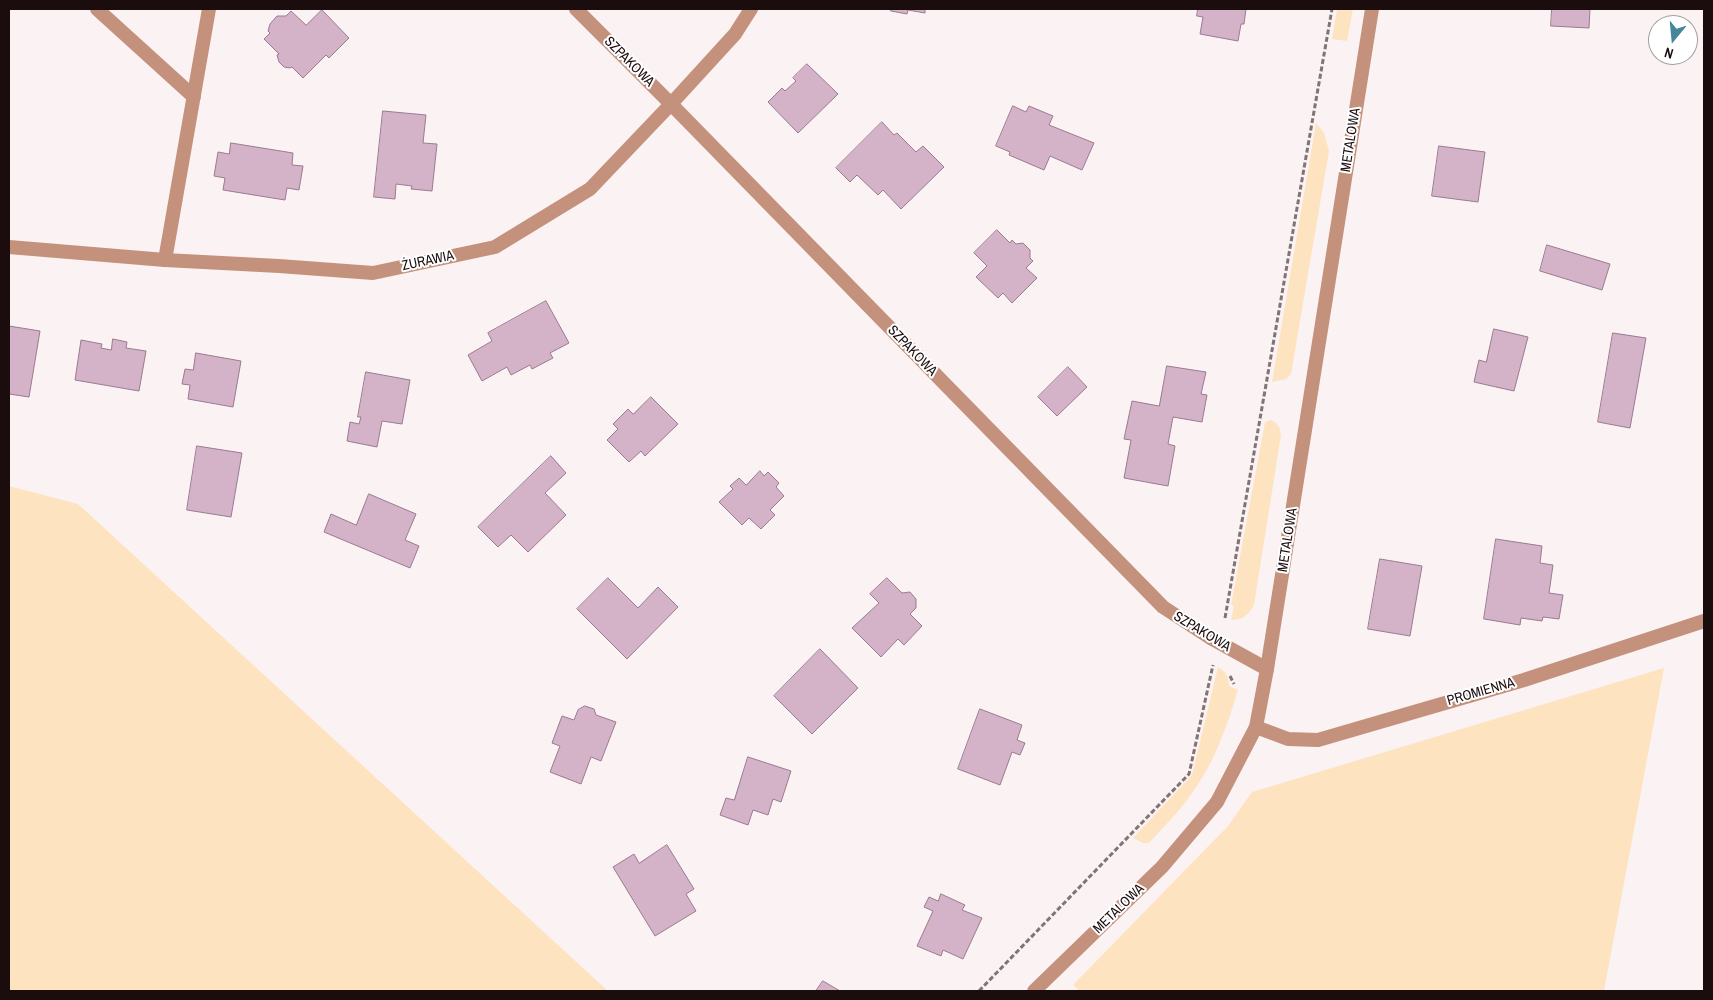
<!DOCTYPE html>
<html>
<head>
<meta charset="utf-8">
<style>
  body { margin:0 }
  #map { position:relative; width:1713px; height:1000px; overflow:hidden; background:#fbf2f3; font-family:"Archivo Narrow",sans-serif }
  canvas { display:block }
  .frame { position:absolute; inset:0; border:10px solid #1b0c0e; pointer-events:none }
  .north { position:absolute; left:1648px; top:15px; width:50px; height:50px; box-sizing:border-box; background:#fff; border:1px solid #a49e9f; border-radius:50%; rotate:197deg; font-size:14px; font-weight:700; line-height:20px; text-align:center; color:#1b0c0e }
  .north::after { content:''; display:block; margin:auto; width:18px; height:22px; background:#458798; clip-path:polygon(50% 0,100% 100%,50% 72%,0 100%) }
</style>
</head>
<body>
<div id="map">
<canvas width="1713" height="1000"></canvas>
<div class="frame"></div>
<div class="north">N</div>
</div>
<script>
const ctx = document.querySelector('canvas').getContext('2d');
ctx.lineJoin = 'round';
function paint(path, color) { ctx.fillStyle = color; ctx.fill(path, 'evenodd'); }
function trace(path, color, width, dash) { ctx.strokeStyle = color; ctx.lineWidth = width; ctx.lineCap = dash ? 'butt' : 'round'; ctx.setLineDash(dash || []); ctx.stroke(path); }
function label(font, color, halo, rows, align = 'center') {
  ctx.font = font + ' "Archivo Narrow",sans-serif'; ctx.lineWidth = 4; ctx.setLineDash([]); ctx.textBaseline = 'middle'; ctx.strokeStyle = halo; ctx.fillStyle = color; for (const [text, x, y, turn = 0] of rows) {
    ctx.save(); ctx.translate(x, y); ctx.rotate((+turn || 0) * Math.PI / 180); ctx.textAlign = isNaN(turn) ? turn : align; if (halo) ctx.strokeText(text, 0, 0); ctx.fillText(text, 0, 0); ctx.restore();
  }
}
const green = new Path2D(`
  M1337 9H1353L1347 41 1332 39Z
  M1316 123 1324 133 1329 151 1291 374 1286 379 1272 382Z
  M1271 420C1278 423 1280 427 1281 435L1254 605C1248 615 1243 620 1231 620L1234 606 1231 605 1265 422Z
  M9 486 78 504 608 991H9Z
  M1218 667C1226 672 1229 676 1229 686L1238 690C1227 726 1215 762 1192 793 1180 811 1163 827 1149 843H1143L1133 838 1192 775Z
  M1664 668 1604 991H1080L1073 985 1228 826 1252 792Z`);
const building = new Path2D(`
  M891 9H925V13L908 10 907 14 891 11Z
  M1198 9H1246L1244 24H1241L1238 41 1200 34 1203 17 1197 16Z
  M1552 9H1590L1589 28 1551 26Z
  M322 10 349 38 329 58 326 55 303 78 292 67 290 68 284 67 279 62 277 55 279 54 264 39 270 33 268 31 270 24 277 16H286L291 11 306 25Z
  M807 64 838 94 798 133 768 102 782 88 785 91 796 81 793 78Z
  M1013 106 1026 112 1029 106 1053 116 1049 125 1094 143 1082 170 1050 156 1044 170 1009 155 1010 152 996 146Z
  M383 111 426 115 423 143 437 144 432 191 411 189 412 186 396 184 395 199 374 197Z
  M882 122 894 135 897 133 916 152 923 146 944 167 901 209 883 190 878 195 857 175 850 182 836 168Z
  M231 143 293 153 292 165 303 166 299 190 287 188 285 200 223 190 225 178 214 176 218 152 229 154Z
  M1439 146 1485 152 1478 202 1432 196Z
  M997 230 1010 243 1012 240 1016 244 1023 243 1030 250V258L1033 261 1026 268 1037 278 1012 303 1003 293 998 298 976 277 987 266 974 253Z
  M1547 245 1610 264 1602 290 1540 271Z
  M546 301 569 343 550 353 553 358 532 369 530 365 511 375 507 367 482 381 468 355 492 341 488 333Z
  M9 326 40 331 29 397 9 394Z
  M1494 329 1528 337 1514 391 1474 382 1479 360 1486 362Z
  M1613 333 1646 338 1630 428 1598 422Z
  M113 339 127 342 126 348 146 351 139 391 75 380 81 340 102 344 101 348 111 350Z
  M196 353 241 361 233 407 188 399 190 385 182 384 185 369 193 370Z
  M1167 366 1206 372 1201 394 1207 395 1202 422 1173 417 1168 444 1175 446 1168 486 1124 478 1131 440 1124 439 1132 401 1159 406Z
  M1068 367 1087 387 1057 416 1038 397Z
  M366 372 410 380 402 424 382 421 377 447 347 441 350 422 359 424 361 417H358Z
  M651 397 678 424 645 456 641 451 629 462 607 440 618 429 613 424 628 409 633 414Z
  M197 446 242 453 231 517 187 510Z
  M551 456 566 473 545 493 566 515 528 552 511 535 498 547 478 527Z
  M760 471 764 476 768 472 779 483 776 487 784 496 770 510 775 515 761 529 749 518 742 525 719 502 733 489 730 486 739 478 746 485Z
  M369 494 416 514 405 540 419 546 410 568 324 532 331 514 356 525Z
  M1496 539 1542 546 1540 563 1553 565 1549 593 1563 595 1559 619 1543 617 1542 621 1521 618 1520 625 1484 619Z
  M1380 559 1422 566 1410 636 1368 629Z
  M608 578 638 608 658 587 678 607 627 659 577 609Z
  M887 578 902 593 910 592 916 599V608L910 614 922 626 904 645 898 639 881 657 852 628 879 603 870 594Z
  M820 649 858 688 812 734 774 696Z
  M585 706 594 709 596 715 616 722 601 761 591 757 581 784 550 772 560 746 552 743 562 716 574 720 578 710Z
  M980 709 1022 725 1017 740 1025 743 1020 755 1012 752 1000 785 958 769Z
  M748 757 791 771 781 802 773 799 768 815 753 810 748 825 720 815 726 798 734 800Z
  M667 845 694 889 686 894 696 911 655 936 613 867 634 854 639 863Z
  M941 894 965 905 962 910 982 918 963 959 943 950 941 956 917 946 933 911 924 907 929 897 938 901Z
  M823 981 840 991H816Z`);
const path = new Path2D(`
  M1225 618 1332 9
  M1230 676 1234 684
  M979 991 1189 774 1213 665`);
const service = new Path2D(`
  M97 9 194 97
  M165 260 209 9`);
const minor = new Path2D(`
  M576 9 671 104 1163 607 1209 637 1267 669
  M9 247 165 260 279 266 373 273 495 247 590 189 671 104 735 34 751 9
  M1256 727 1288 739 1318 740 1524 680 1704 621`);
const tertiary = new Path2D(`
  M1034 991 1162 867 1217 802 1256 727 1267 669 1372 9`);
const streetNames = [
  ["SZPAKOWA",629,62,45],
  ["METALOWA",1351,140,-81],
  ["ŻURAWIA",428,261,-12],
  ["SZPAKOWA",912,351,46],
  ["METALOWA",1288,540,-81],
  ["SZPAKOWA",1202,632,31],
  ["PROMIENNA",1481,692,-16],
  ["METALOWA",1119,909,-44]
];
paint(green, '#fee3c1');
paint(building, '#d4b2c7');
trace(building, '#9a7a8f', 1);
trace(path, '#807475', 3, [5, 2.5]);
trace(service, '#c4917d', 14);
trace(minor, '#c4917d', 14);
trace(tertiary, '#c4917d', 14);
label('14px', '#1b0c0e', '#fff', streetNames);
</script>
</body>
</html>
